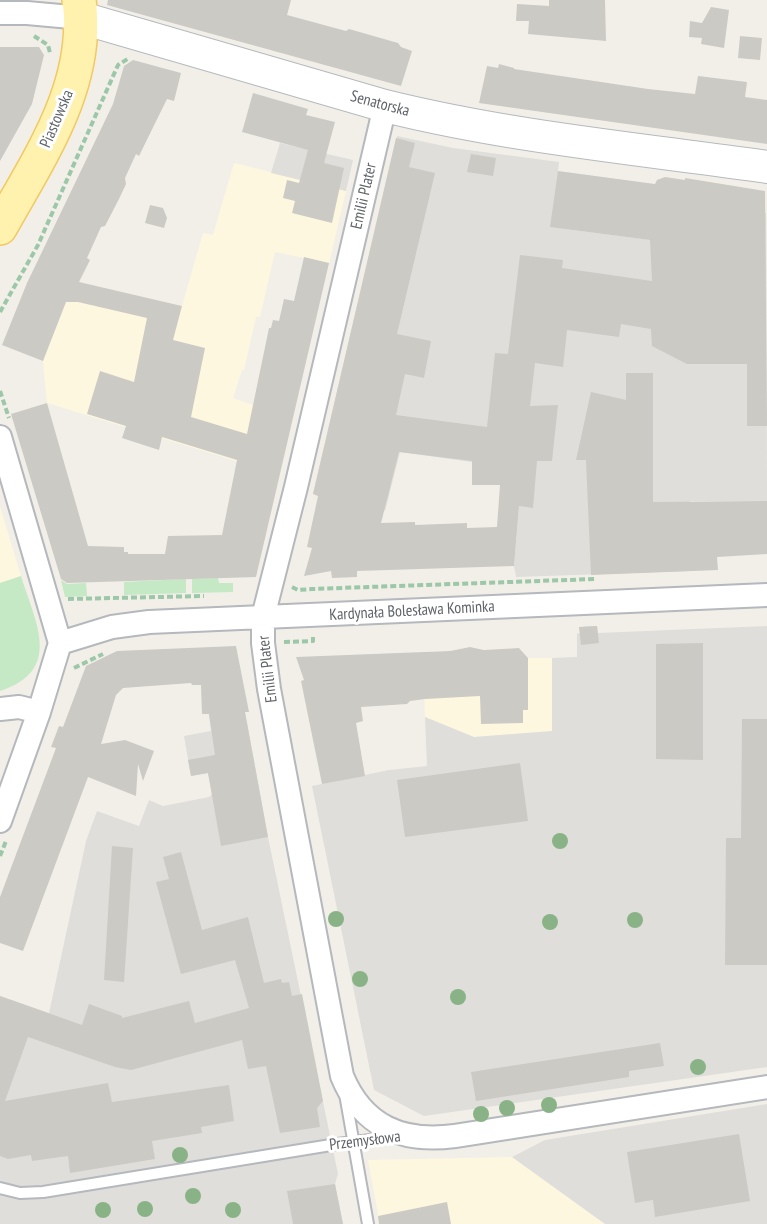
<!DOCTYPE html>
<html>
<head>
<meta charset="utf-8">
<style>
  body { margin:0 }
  canvas { display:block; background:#f1efe8 }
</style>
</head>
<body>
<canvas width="767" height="1224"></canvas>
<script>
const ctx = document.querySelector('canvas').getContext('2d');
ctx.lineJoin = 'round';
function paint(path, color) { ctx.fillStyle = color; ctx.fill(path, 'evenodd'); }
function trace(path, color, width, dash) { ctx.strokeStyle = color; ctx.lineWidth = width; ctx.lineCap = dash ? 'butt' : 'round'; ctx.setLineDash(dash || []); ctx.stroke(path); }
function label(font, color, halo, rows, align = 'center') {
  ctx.font = font + ' "PT Sans Narrow",sans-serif'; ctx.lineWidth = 6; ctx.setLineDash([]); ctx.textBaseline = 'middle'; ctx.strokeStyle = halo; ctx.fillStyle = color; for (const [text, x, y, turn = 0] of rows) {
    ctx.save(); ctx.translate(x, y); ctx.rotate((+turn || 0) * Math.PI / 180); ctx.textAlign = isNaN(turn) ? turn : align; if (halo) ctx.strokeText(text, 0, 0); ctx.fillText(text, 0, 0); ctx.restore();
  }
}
const commercial = new Path2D(`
  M234 163 346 191 329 263 275 252 260 317H256L244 370H242L233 398 292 419 279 474 47 403 43 361 66 302H78L82 283 182 306 203 233 213 235Z
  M0 507 21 576 0 583Z
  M470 647 485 650 519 648 528 658H552V731L474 737 425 717 423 652 450 651Z
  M512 1157 605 1224H380L368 1160Z`);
const industrial = new Path2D(`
  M397 136 453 148 559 162 558 171 574 230 651 240 696 215 766 213 767 501H690L691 571 516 577 514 566 522 469 400 452 385 511 313 494Z
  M280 143 353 160 346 191 271 173Z
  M597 626 598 633 767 626V1067L424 1116 374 1090 312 786 389 770 427 766 425 717 474 737 552 731V658L577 657V634L580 633 579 627Z
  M245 712 268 837 338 1174 335 1184 343 1224H0V996L49 1013 86 841 97 811 139 826 149 800 163 806 209 797 212 794 208 773 191 776 184 736 211 731 209 714Z
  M767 1104V1224H605L512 1157 545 1140Z`);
const green = new Path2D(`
  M21 576C35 622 64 670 0 691V583Z
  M218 578 219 583H233V592L192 593V579Z
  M186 579V593L124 595V582Z
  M61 580 67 584 86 583 87 596 65 597Z`);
const building = new Path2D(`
  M108 0H291L287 15 346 31 349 29 398 43 401 47 412 51 401 86 107 5Z
  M549 0H605L606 41 528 34 529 21H516L517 4 549 6Z
  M711 7 729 10 724 48 701 44 702 38 689 37 690 21 702 23Z
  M740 36 762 38 760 60 738 58Z
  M0 47H39L44 55 32 104 0 161Z
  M133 60 181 73 174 101 167 99 139 156 136 154 125 178 126 184 119 199 105 226 101 227 87 258 90 260 79 282 182 306 173 340 205 348 191 417 247 434 269 328H271L273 320 279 321 284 299 294 301 304 257 329 263 256 577 67 583 61 579 11 414 47 403 88 546 124 547V552H128V554H165L168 536 222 535 237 460 162 437 159 450 122 438 126 426 87 414 100 371 134 382 147 318 78 302H66L43 361 2 345 27 283 113 104 124 66Z
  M499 64 514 68V69L648 89 695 94 698 76 747 82 745 97 767 100V144L479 103 487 66 498 68Z
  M253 93 308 109 306 115 335 122 324 163 344 168 332 223 292 213 295 201 283 198 287 180 299 183 308 150 242 132Z
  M396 138 415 143 409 167 435 173 397 334 431 341 424 378 405 374 396 415 487 427 495 353 508 354 520 255 563 260 562 268 652 281 650 240 550 227 558 171 655 184 657 180 665 177 685 180V178L765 191 767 426H747V364H687L652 346 651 329 621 324 619 337 567 330 563 367 535 363 530 406 558 405 552 461H537L533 508 519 506 514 566 357 571V577L332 578 331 571 304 576 312 548 307 547 318 496 313 494ZM399 452 472 461V485H500L497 527 467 528V523L415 525V522L381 523Z
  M471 154 496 158 493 176 467 172Z
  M150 205 163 208 167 218 164 228 145 223Z
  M626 373H653V502L767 501V554L717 557 718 570 591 575 586 460H576L591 392 626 400Z
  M597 626 599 643 581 645 579 627Z
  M703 643V760L656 759V644Z
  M236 646 249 712H245L268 837 221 846 208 773 191 776 188 760 215 755 209 714H202L201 685H192L191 683 123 688 116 695 101 744 125 740 154 751 143 781 138 764 136 796 88 777 23 951 0 943V897L56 748 51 747 59 726 63 727 86 666 117 651Z
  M470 647 484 650 519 648 528 658V710H523V723L481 724 480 696 425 699 410 701 407 704 361 707 363 721 356 723 365 776 322 784 301 681 304 680 296 657 450 651Z
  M742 719H767V965H725L726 838H741Z
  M520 763 528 821 405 837 397 780Z
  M112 846 133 848 124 982 104 980Z
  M181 852 202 930 248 917 264 983 281 979 282 983 289 982 292 996 302 994 323 1101 317 1108 320 1127 280 1133 266 1066 248 1069 242 1040 131 1070 115 1067 28 1037 5 1101 108 1083 112 1102 229 1085 234 1121 201 1127 202 1133 152 1141 155 1159 70 1173 68 1156 32 1161 31 1155 8 1159 0 1156V996L82 1025 89 1004 122 1016V1018L189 1001 195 1023 249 1008 235 960 181 974 156 882 169 879 163 857Z
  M660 1043 664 1066 629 1071V1077L476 1101 471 1072Z
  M739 1134 750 1201 655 1217 653 1200 635 1203 627 1152Z
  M335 1184 343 1224H293L287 1191Z
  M447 1202 451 1224H379L378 1216Z`);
const path = new Path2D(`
  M34 36 48 45 50 53
  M0 312 38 245 118 65 129 58
  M0 391 9 418
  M292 587 298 590 312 589 595 579
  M68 599 204 596
  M284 642 313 641V635
  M74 668 103 654
  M0 856 6 841`);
const lane = new Path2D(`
  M345 1094 368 1224
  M0 1188 20 1193 43 1192 337 1144 395 1137`);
const street = new Path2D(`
  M0 13H27L82 18
  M385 106 296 487 263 617V643L269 689 342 1076C363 1127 403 1143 455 1136L767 1087
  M0 437 60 643 39 712 0 821
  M60 643 112 627 149 622 767 595
  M0 709 19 707 39 712`);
const secondary = new Path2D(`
  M82 18 385 106C510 137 640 149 767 167`);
const primary = new Path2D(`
  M0 228C39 158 91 84 79 0`);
const trees = [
  [560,841],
  [336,919],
  [635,920],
  [550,922],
  [360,979],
  [458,997],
  [698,1067],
  [549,1105],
  [507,1108],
  [481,1114],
  [180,1155],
  [193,1196],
  [145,1209],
  [103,1210],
  [233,1210]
];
const streetNames = [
  ["Senatorska",380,104,15],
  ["Piastowska",57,119,-67],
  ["Emilii Plater",364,196,-77],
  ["Kardynała Bolesława Kominka",412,611,-3],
  ["Emilii Plater",268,669,-97],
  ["Przemysłowa",365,1141,-7]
];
paint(commercial, '#fef7e0');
paint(industrial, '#e0deda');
paint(green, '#c5e8c5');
paint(building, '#cccac5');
trace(lane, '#b5b8bc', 14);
trace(street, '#b5b8bc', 26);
trace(secondary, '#b6babf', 34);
trace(primary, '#f2c960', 36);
trace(path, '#9cc7a9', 4, [6, 3]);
trace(lane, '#fff', 10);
trace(street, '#fff', 22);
trace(secondary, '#fff', 32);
trace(primary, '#fff2af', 33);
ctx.fillStyle = '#89b387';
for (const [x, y] of trees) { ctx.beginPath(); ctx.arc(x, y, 8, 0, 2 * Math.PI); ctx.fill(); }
label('16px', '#5f6368', '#fff', streetNames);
</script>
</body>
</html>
